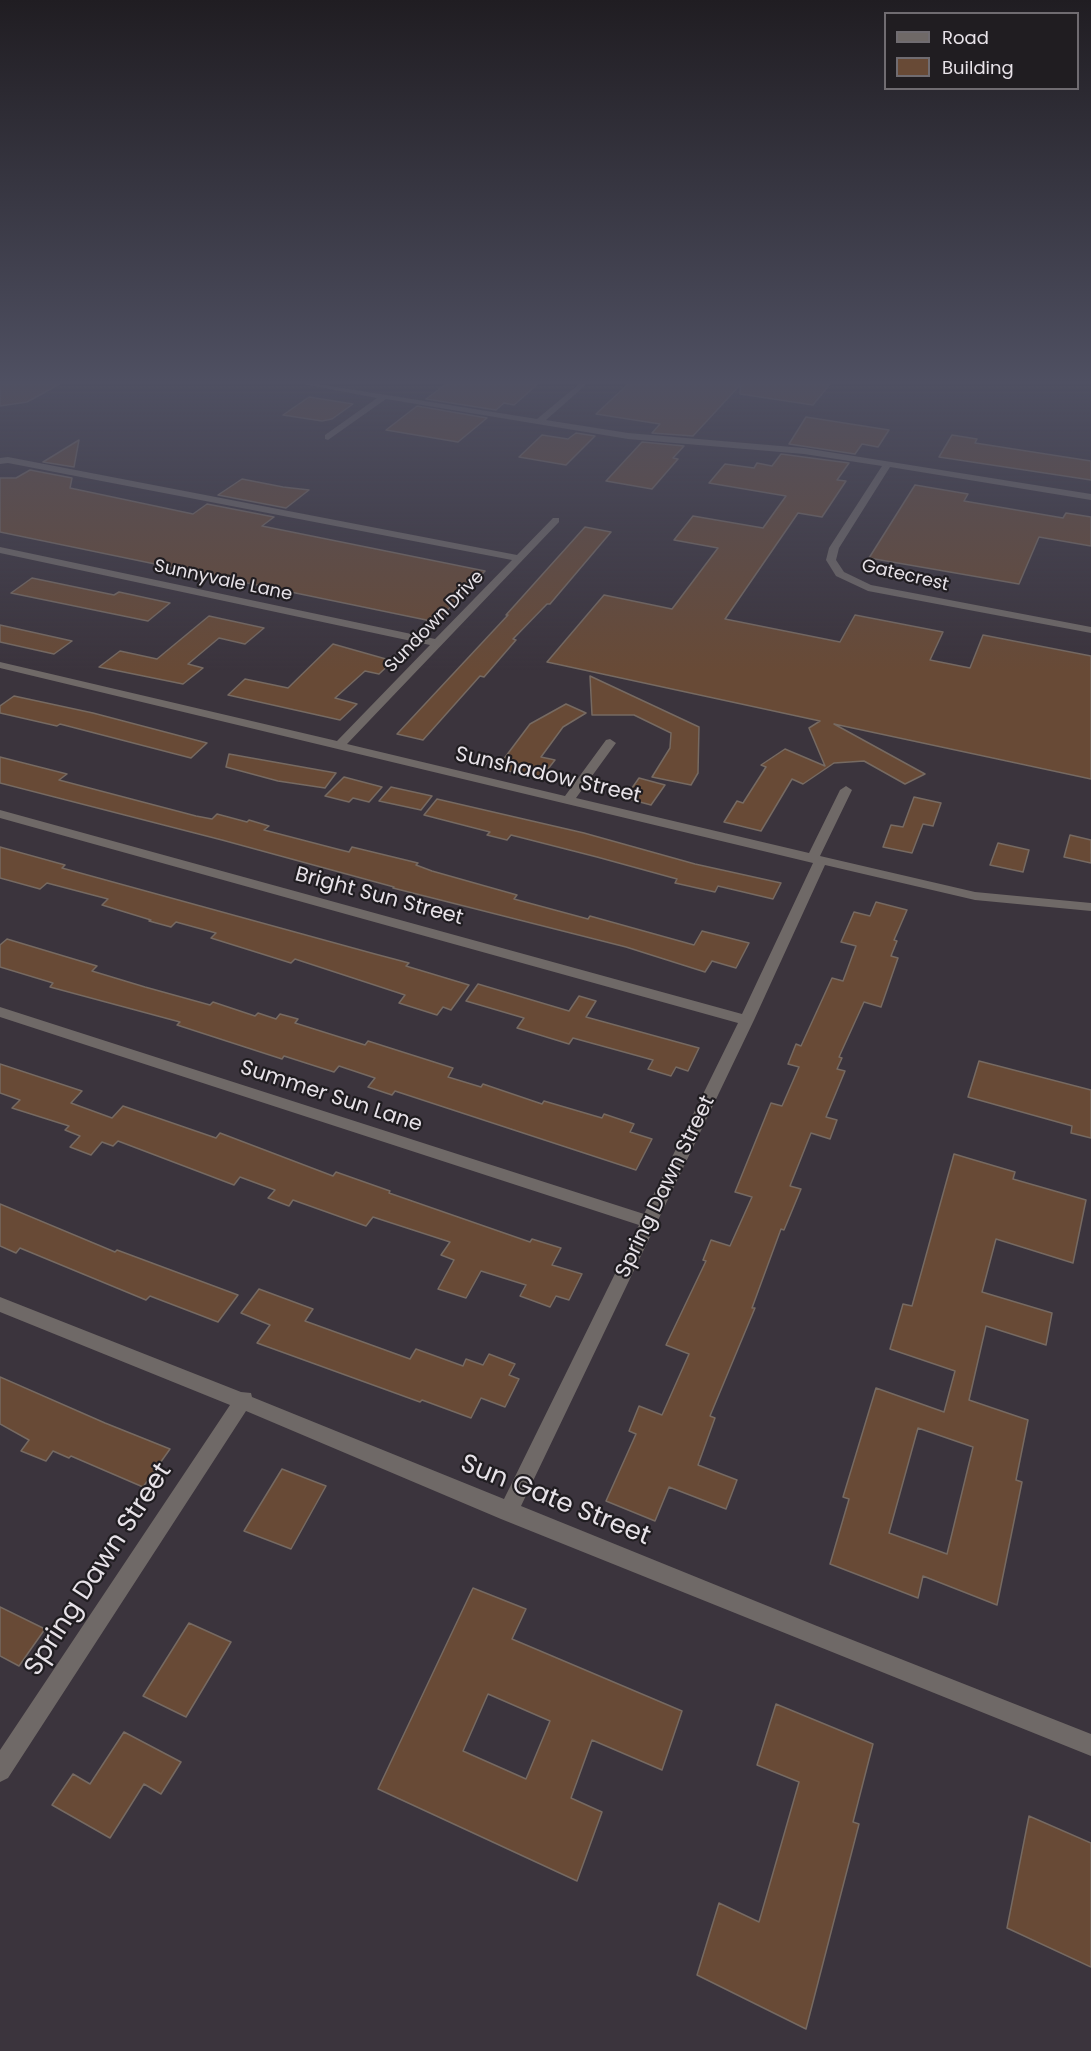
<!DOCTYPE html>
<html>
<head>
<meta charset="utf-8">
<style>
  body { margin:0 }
  #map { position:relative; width:1091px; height:2051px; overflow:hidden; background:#3b343d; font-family:Poppins,sans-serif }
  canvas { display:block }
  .legend { position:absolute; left:884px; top:12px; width:195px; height:78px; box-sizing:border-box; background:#201d21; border:2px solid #706c71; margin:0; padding:8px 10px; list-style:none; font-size:18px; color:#e7e2e8 }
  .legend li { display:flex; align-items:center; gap:12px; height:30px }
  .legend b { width:30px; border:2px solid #706c71 }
</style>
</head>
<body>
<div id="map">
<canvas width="1091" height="2051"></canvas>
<ul class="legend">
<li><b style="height:8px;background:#6f6967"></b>Road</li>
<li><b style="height:16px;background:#684a36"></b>Building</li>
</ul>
</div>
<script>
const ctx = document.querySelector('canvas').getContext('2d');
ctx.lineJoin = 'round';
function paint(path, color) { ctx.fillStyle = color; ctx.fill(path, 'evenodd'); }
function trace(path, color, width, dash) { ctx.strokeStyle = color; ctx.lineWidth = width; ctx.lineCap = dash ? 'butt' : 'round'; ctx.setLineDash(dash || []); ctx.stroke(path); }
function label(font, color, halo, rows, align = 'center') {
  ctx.font = font + ' Poppins,sans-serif'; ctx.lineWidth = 4.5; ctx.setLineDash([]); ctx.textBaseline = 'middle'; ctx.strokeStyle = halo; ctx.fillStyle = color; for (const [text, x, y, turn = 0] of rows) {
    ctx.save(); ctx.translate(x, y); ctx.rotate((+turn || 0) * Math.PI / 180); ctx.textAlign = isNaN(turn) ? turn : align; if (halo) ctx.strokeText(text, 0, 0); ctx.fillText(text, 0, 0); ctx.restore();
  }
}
const building = new Path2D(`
  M0 384H60L27 402 0 406Z
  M446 384H538L514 405 504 403 496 410 426 399Z
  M628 384H830L813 405 740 394 741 384 693 436 652 433 660 424 596 414Z
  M309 397 353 404 332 419 322 421 283 415Z
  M417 406 487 418 458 442 386 430Z
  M806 417 889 430 878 447 862 444 855 454 789 444Z
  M576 433 595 436 566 465 519 457 542 435 568 439Z
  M952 435 977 439 975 443 1091 461V480L939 457Z
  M79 440 74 467 43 462Z
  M642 442 684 446 673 458 678 459 652 489 606 481Z
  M781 454 849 463 837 480 846 481 822 517 798 513 725 619 840 642 855 615 943 632 930 660 970 668 983 635 1091 656V779L834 724 925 774 905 784 864 761 834 763 803 784 792 779 761 831 724 822 737 801 743 803 766 767 761 765 785 749 825 766 809 728 820 721 547 662 604 595 672 609 718 548 674 540 693 516 763 528 786 496 709 483 725 464 754 468 757 463 772 466Z
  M30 470 72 478 70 488 193 514 207 504 274 517 262 526 485 571 436 622 0 532V478H16Z
  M242 479 283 487 309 490 286 508 218 495Z
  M915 485 968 494 964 501 1063 518 1066 513 1091 517V546L1039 537 1019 584 869 558Z
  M585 527 611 532 550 604H547L513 639 516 640 484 677 480 676 423 740 397 734 508 615H506Z
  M32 578 114 595 119 592 170 603 148 621 11 593Z
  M209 616 264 628 245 644 219 638 188 664 203 668 183 684 99 667 120 651 157 659Z
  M0 625 72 641 54 654 0 642Z
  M333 644 393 661 379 674 365 671 335 698 357 704 340 720 228 695 245 679 288 688Z
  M590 676 699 727 698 773 691 785 652 777 670 748 671 733 634 715H592Z
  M14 696 93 713 207 743 191 758 60 724 57 726 0 713V706Z
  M566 704 586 713 563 727 541 757 555 760 540 779 497 768 530 724Z
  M229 754 336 773 325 788 278 781 226 767Z
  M0 757 67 774 59 780 196 816 212 819 217 814 247 822 249 820 269 826 264 830 337 849 349 852 352 847 418 863 416 865 432 871 517 895 514 899 588 919 590 916 694 945 702 931 749 943 736 968 712 961 705 972 626 947 393 888 394 887 222 840 0 783Z
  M344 777 382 787 369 802 353 798 349 802 325 796Z
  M639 778 665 785 651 805 625 798Z
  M391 787 432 796 421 810 379 801Z
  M914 797 941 803 933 826 923 824 912 853 883 847 891 825 903 827Z
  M437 799 584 833 695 864 781 883 773 899 718 886 715 892 675 883 677 879 597 857 511 835 507 840 487 835 490 832 424 815Z
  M1070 835 1091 840V863L1064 857Z
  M998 843 1029 850 1023 872 990 865Z
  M0 847 65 865 62 868 375 954 409 963 406 966 469 985 451 1010 443 1007 437 1015 399 1003 405 995 295 959 291 963 211 938 216 933 176 922 171 927 149 921 151 920 102 905 108 899 47 883 40 889 0 878Z
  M876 902 907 910 894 940 897 941 891 956 898 958 881 1007 864 1002 839 1057 842 1058 837 1069 845 1071 826 1117 837 1120 830 1139 811 1133 790 1186 801 1189 784 1230 781 1229 752 1308H755L710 1416 715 1418 698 1465 737 1480 726 1509 669 1487 655 1521 606 1501 636 1434 629 1431 639 1406 662 1415 689 1354 666 1345 706 1261 703 1260 711 1240 730 1246 752 1197 735 1192 771 1103 782 1106 799 1067 788 1064 796 1044 801 1046 832 978 843 981 856 946 841 942 854 912 870 916Z
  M7 939 97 966 92 971 145 987 210 1005 213 1002 255 1016 258 1013 276 1019 280 1014 298 1019 295 1023 365 1045 368 1041 453 1068 448 1077 481 1087 483 1084 542 1104 544 1101 602 1118 604 1114 634 1124 630 1132 652 1139 636 1170 395 1091 392 1095 368 1087 375 1078 339 1066 334 1072 284 1056 282 1059 177 1025 180 1022 50 987 53 983 0 967V945Z
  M478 984 569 1011 579 996 596 1001 586 1017 699 1048 688 1071 676 1067 671 1076 648 1069 653 1060 573 1038 569 1044 517 1028 524 1018 466 1001Z
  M979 1061 1091 1090V1138L1071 1133 1072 1126 968 1097Z
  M0 1064 82 1091 71 1103 112 1118 123 1106 216 1138 220 1133 333 1176 336 1172 390 1191 389 1193 530 1242 532 1239 561 1248 552 1265 582 1274 569 1300 556 1296 550 1307 520 1296 526 1285 481 1271 466 1298 438 1289 454 1260 441 1255 450 1242 373 1217 366 1226 293 1200 289 1206 268 1198 275 1190 240 1177 234 1185 118 1141 113 1146 102 1142 91 1155 70 1147 80 1136 65 1130 69 1126 12 1108 20 1100 0 1093Z
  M954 1154 1015 1172 1013 1179 1086 1200 1073 1263 996 1239 982 1292 1052 1313 1046 1345 986 1326 969 1400 1028 1420 1016 1480 1022 1482 997 1605 923 1576 918 1598 830 1564 849 1499 843 1497 876 1388 944 1412 955 1371 890 1349 903 1304 912 1306ZM918 1428 973 1447 947 1554 889 1533Z
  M0 1204 115 1252 117 1250 238 1295 218 1322 150 1296 146 1300 20 1248 16 1253 0 1246Z
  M259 1289 313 1309 305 1321 410 1359 416 1349 463 1366 466 1359 483 1365 489 1354 515 1364 509 1375 519 1379 505 1407 481 1398 471 1418 422 1400 420 1402 257 1343 270 1325 241 1313Z
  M0 1377 105 1423 170 1449 143 1487 71 1456 69 1458 53 1451 46 1461 21 1451 29 1440 0 1424Z
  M282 1469 326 1486 291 1549 244 1531Z
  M473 1588 526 1609 512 1639 682 1711 662 1770 592 1740 571 1798 602 1812 577 1881 378 1789ZM488 1694 550 1721 526 1779 463 1751Z
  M0 1607 45 1629 19 1666 0 1656Z
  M189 1623 231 1642 186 1717 143 1696Z
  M776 1704 873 1744 853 1822 859 1824 806 2029 697 1975 719 1903 759 1922 799 1782 757 1765Z
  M124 1732 181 1762 161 1794 144 1784 110 1838 52 1805 73 1774 90 1784Z
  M1029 1816 1091 1843V1967L1007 1928Z`);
const street = new Path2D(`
  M302 384H318L537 419 579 384H587L546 420 628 433 804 448 1091 494V500L890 467 839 548 836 560 844 572 871 585 1091 627V633L868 591 836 576 826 560 829 548 882 466 804 454 628 439 386 399 328 440 325 439V435L377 398Z
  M8 457 517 555 553 518H559V522L347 744 565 796 606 740 610 739 616 743 576 798 809 853 840 790 846 786 852 790 820 856 975 892 1091 903V911L975 900 825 865 754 1020 521 1506 817 1626 1091 1734V1756L501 1519 246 1411 8 1778 0 1782V1750L230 1405 0 1312V1297L241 1392 251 1393 252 1397 504 1499 639 1225 0 1017V1007L644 1214 738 1023 0 818V810L742 1014 813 863 0 668V662L337 741 430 645 0 553V547L435 639 512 560 8 463 0 464V458Z`);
const farStreetnames = [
  ["Gatecrest",905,576,13],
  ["Sunnyvale Lane",223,581,12],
  ["Sundown Drive",435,622,-46]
];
const streetNames = [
  ["Sunshadow Street",548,776,13],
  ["Bright Sun Street",379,897,15],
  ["Summer Sun Lane",331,1097,18],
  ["Spring Dawn Street",666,1187,-64]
];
const nearStreetnames = [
  ["Sun Gate Street",555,1501,22],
  ["Spring Dawn Street",99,1570,-57]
];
paint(building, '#684a36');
trace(building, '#766a62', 1.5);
paint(street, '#6f6967');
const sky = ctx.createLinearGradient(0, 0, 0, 671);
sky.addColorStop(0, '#201d22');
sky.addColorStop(0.57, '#4f5062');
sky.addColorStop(1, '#4f506200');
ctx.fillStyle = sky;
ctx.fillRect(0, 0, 1091, 671);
label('18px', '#e7e2e8', '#201d21', farStreetnames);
label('21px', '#e7e2e8', '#201d21', streetNames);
label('26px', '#e7e2e8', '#201d21', nearStreetnames);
</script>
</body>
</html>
